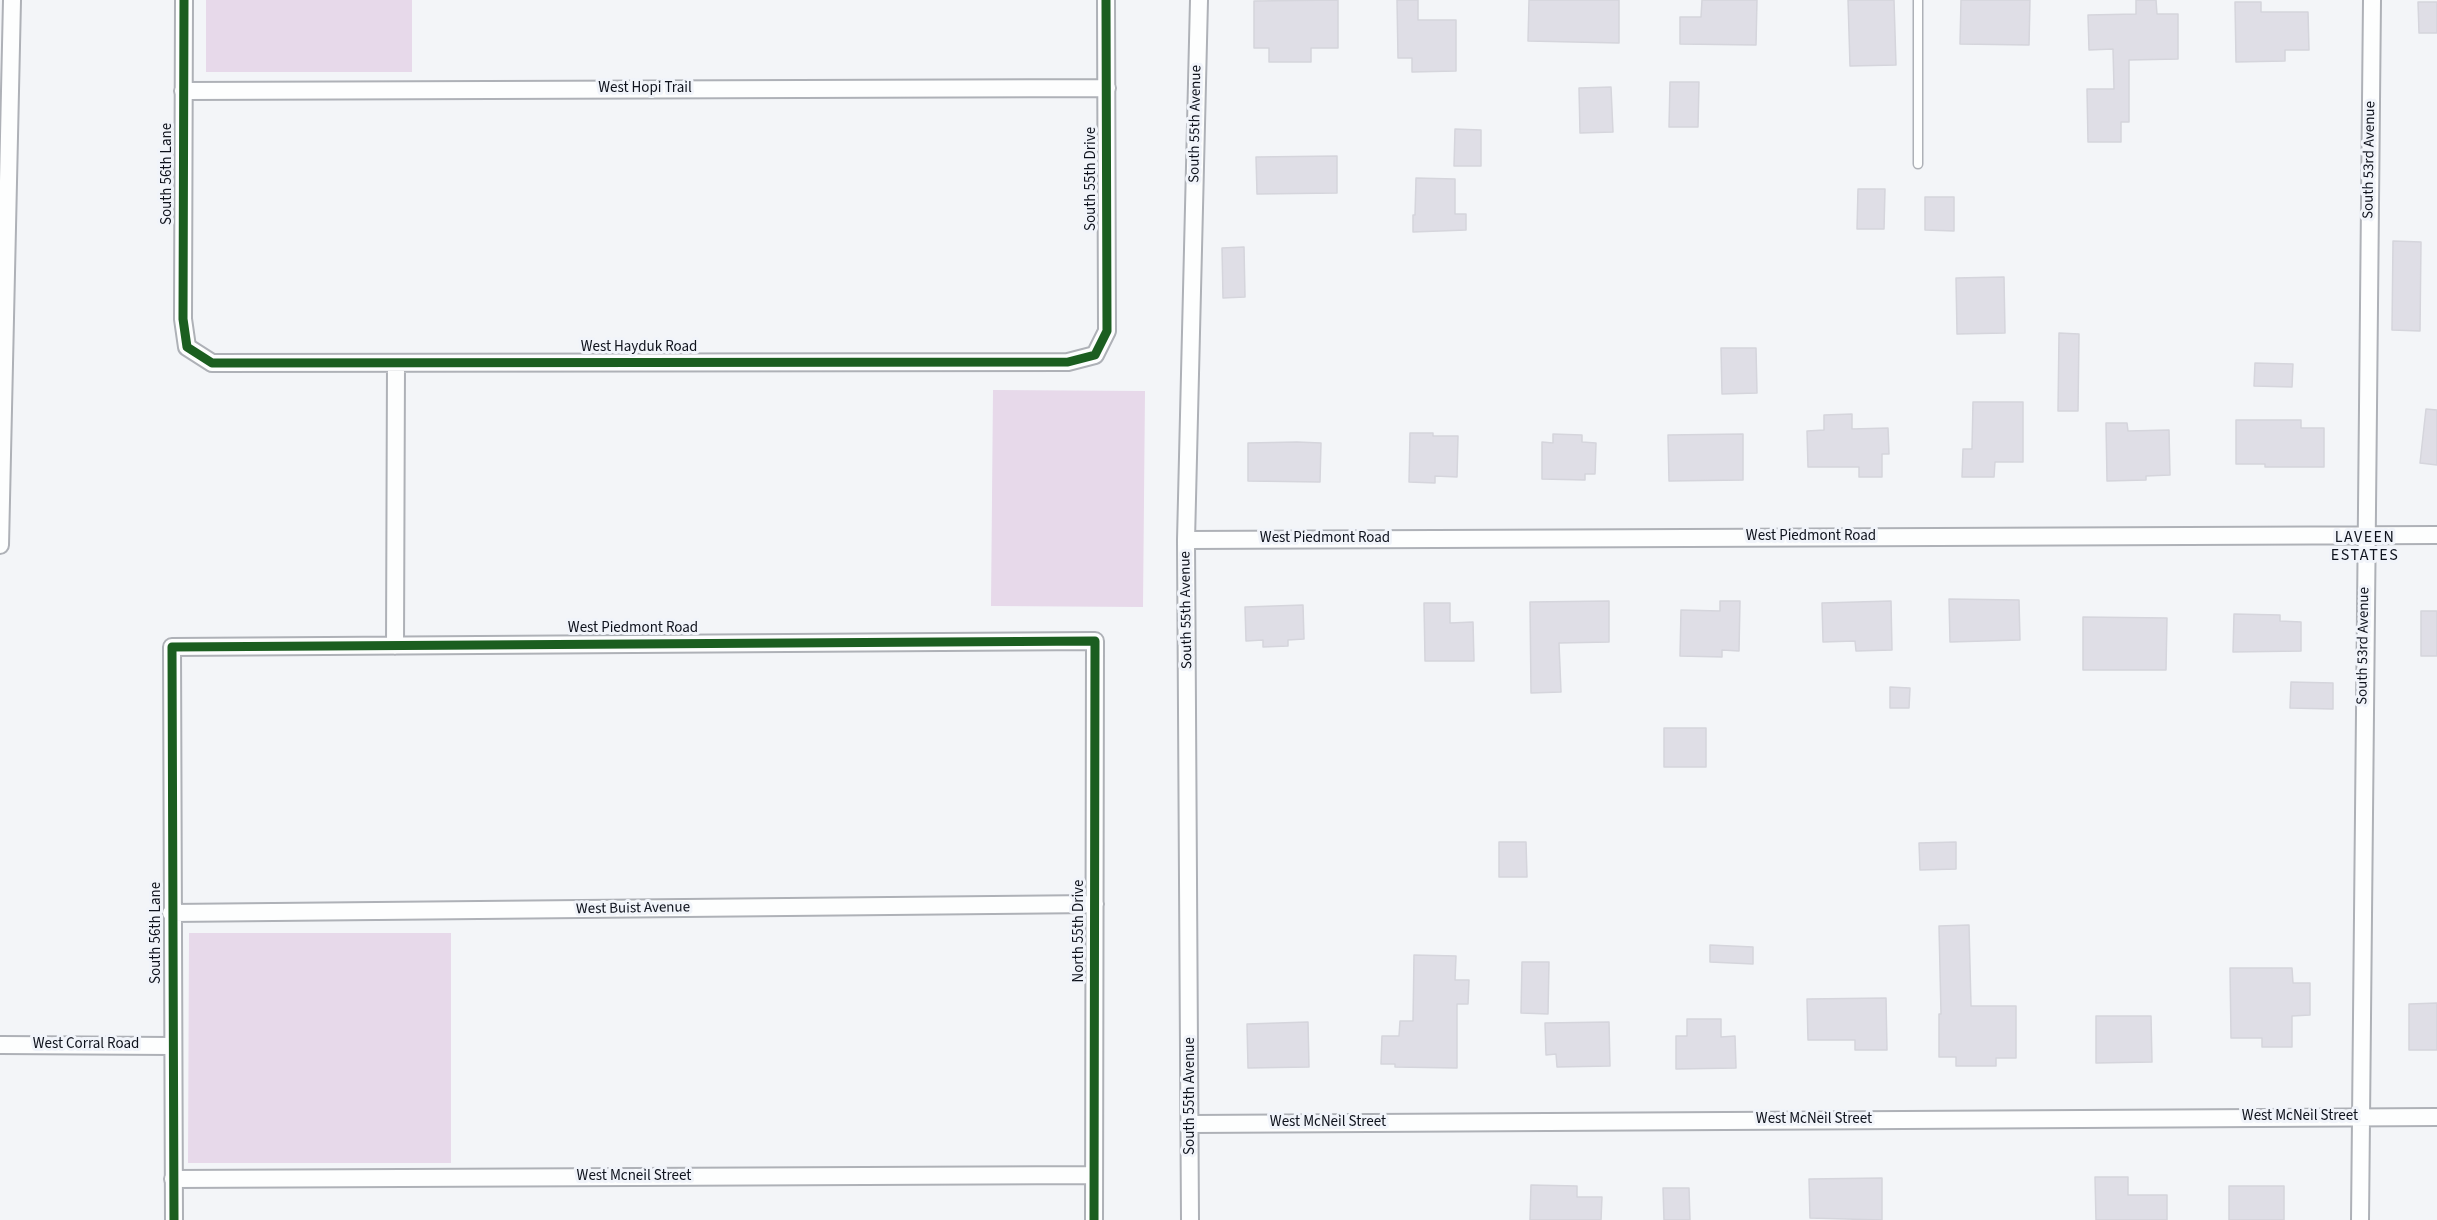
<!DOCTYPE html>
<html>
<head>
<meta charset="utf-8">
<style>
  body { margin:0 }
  canvas { display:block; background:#f3f5f8 }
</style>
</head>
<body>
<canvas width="2437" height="1220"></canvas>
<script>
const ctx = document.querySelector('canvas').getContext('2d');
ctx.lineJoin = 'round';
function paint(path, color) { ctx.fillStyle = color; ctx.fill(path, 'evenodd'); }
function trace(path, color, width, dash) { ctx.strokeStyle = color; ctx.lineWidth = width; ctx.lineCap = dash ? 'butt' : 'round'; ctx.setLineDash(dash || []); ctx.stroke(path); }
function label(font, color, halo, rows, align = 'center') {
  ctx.font = font + ' "Source Sans 3",sans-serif'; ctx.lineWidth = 6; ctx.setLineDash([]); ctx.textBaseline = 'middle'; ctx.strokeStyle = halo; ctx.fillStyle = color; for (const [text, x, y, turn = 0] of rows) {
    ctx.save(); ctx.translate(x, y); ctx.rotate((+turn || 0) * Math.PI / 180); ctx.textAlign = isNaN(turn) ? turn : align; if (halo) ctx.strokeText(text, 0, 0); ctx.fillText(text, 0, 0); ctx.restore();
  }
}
const green = new Path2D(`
  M206 0H412V72H206Z
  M993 390 1145 391 1143 607 991 606Z
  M189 933H451V1163H188Z`);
const building = new Path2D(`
  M1338 0V48H1311V62H1269V48H1254V1Z
  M1397 0H1418V20H1456V71L1412 72V58H1398Z
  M1529 0H1619V43L1528 41Z
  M1702 0H1757L1756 45 1680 44V17H1701Z
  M1848 0H1894L1896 65 1850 66Z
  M1961 0H2030L2029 45 1960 44Z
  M2136 0H2156L2157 14H2178V59L2129 60V122H2121V142H2088L2087 89H2114L2113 49 2089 50 2088 15 2136 14Z
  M2235 2H2261V12H2308L2309 50H2285V61L2236 62Z
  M2418 2H2437V33H2419Z
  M1670 82H1699L1698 127H1669Z
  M1611 87 1613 132 1580 133 1579 88Z
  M1455 129 1481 130V166H1454Z
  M1337 156V193L1257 194 1256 157Z
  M1416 178 1455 179V214H1466V230L1413 232V215H1415Z
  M1858 189H1885L1884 229H1857Z
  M1925 197H1954V231L1925 230Z
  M2393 241 2421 242 2420 331 2392 330Z
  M1244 247 1245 297 1223 298 1222 248Z
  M2004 277 2005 333 1957 334 1956 278Z
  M2059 333 2079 334 2078 411H2058Z
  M1721 348H1756L1757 393 1722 394Z
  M2255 363 2293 364 2292 387 2254 386Z
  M1973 402H2023V462H1995L1994 477H1962L1963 449H1972Z
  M2426 409 2437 410V465L2420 463Z
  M1852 414V429L1888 428 1889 454H1882V477H1859V467H1808L1807 431 1824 430V415Z
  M2236 420H2301V428H2324V467H2265V464H2236Z
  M2106 423H2127L2128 431 2169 430 2170 475 2146 476V480L2107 481Z
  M1410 433H1433V436H1458L1457 477 1435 476V483L1409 482Z
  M1553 434 1582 435V442L1596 443 1595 474H1585V480L1542 479V442L1553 443Z
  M1743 434V480L1669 481 1668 435Z
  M1297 442 1321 443 1320 482 1248 481V443Z
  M1949 599 2019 600 2020 640 1950 642Z
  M1609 601V642L1559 643 1561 692 1531 693 1530 602Z
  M1720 601H1740L1739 651 1722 650V657L1680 656 1681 610 1720 611Z
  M1891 601 1892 650 1856 651 1855 641 1823 642 1822 603Z
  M1424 603H1450V623L1473 622 1474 661H1425Z
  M1303 605 1304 639 1288 640V646L1263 647V640L1246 641 1245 607Z
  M2421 611H2437V656H2421Z
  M2234 614 2280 615V621L2301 622V651L2233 652Z
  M2083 617 2167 618 2166 670H2083Z
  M2291 682 2333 683V709L2290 708Z
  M1890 687 1910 688 1909 708H1890Z
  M1664 728H1706V767H1664Z
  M1499 842H1526L1527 877H1499Z
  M1956 842V869L1920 870 1919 843Z
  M1969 925 1971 1006H2016V1058H1996V1066H1956V1057H1939V1014H1941L1939 926Z
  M1710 945 1753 947V964L1710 962Z
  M1414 955 1456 956 1455 980H1469L1468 1004H1457V1068L1395 1067V1064H1381L1382 1036H1399L1400 1021H1413Z
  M1522 962H1549L1548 1014 1521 1013Z
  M2230 968H2292L2293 983H2310V1015L2292 1016V1047H2262V1038H2231Z
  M1886 998 1887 1050H1855V1040H1808L1807 999Z
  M2437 1003V1050H2409V1004Z
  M2096 1016H2151L2152 1062 2096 1063Z
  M1687 1019H1721V1037L1735 1036 1736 1068 1676 1069V1036H1687Z
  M1308 1022 1309 1067 1248 1068 1247 1024Z
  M1609 1022 1610 1066 1557 1067 1556 1054 1546 1055 1545 1023Z
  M2095 1177H2128V1195H2167V1220H2096Z
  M1882 1178V1220L1810 1218 1809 1179Z
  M1531 1185 1577 1186V1197H1602L1601 1220H1530Z
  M2229 1186H2284V1220H2229Z
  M1663 1188H1689L1690 1220H1664Z`);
const lane = new Path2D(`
  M1918 164V0`);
const street = new Path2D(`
  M184 0 183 319 187 347 212 363 1068 362 1095 355 1107 331 1106 0
  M183 91 1107 88
  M1186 540 2437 535
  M0 545 12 0
  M395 646 396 363
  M171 913 1095 904
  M0 1045 172 1046
  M1191 1124 2437 1117
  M173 1179 1094 1175
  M174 1220 172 647 1095 641 1094 1220
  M1190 1220 1186 540 1199 0
  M2360 1220 2372 0`);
const cycleway = new Path2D(`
  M184 0 183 319 187 347 212 363 1068 362 1095 355 1107 331 1106 0
  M174 1220 172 647 1095 641 1094 1220`);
const streetNames = [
  ["West Hopi Trail",645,89],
  ["South 55th Avenue",1196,124,-89],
  ["South 53rd Avenue",2370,160,-89],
  ["South 56th Lane",168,174,-90],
  ["South 55th Drive",1092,179,-90],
  ["West Hayduk Road",639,348],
  ["West Piedmont Road",1811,537],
  ["West Piedmont Road",1325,539],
  ["South 55th Avenue",1187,610,-91],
  ["West Piedmont Road",633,629],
  ["South 53rd Avenue",2364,646,-89],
  ["West Buist Avenue",633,909,-1],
  ["North 55th Drive",1080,931,-90],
  ["South 56th Lane",157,933,-90],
  ["West Corral Road",86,1045],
  ["South 55th Avenue",1191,1096,-90],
  ["West McNeil Street",2300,1117],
  ["West McNeil Street",1814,1120],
  ["West McNeil Street",1328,1123],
  ["West Mcneil Street",634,1177]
];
const neighbourhoodNames = [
  ["LAVEEN",2365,538],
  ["ESTATES",2365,556]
];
paint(green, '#e7d9ea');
paint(building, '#dfdee6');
trace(building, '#d5d5dc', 1.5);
trace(lane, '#aeb1b7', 11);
trace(street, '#aeb1b7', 20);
trace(lane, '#fdfefe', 8);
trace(street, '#fdfefe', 16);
trace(cycleway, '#1b5e20', 9);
label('15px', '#0e121c', '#f1f4fa', streetNames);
ctx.letterSpacing = '1.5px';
label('16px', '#0e121c', '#f1f4fa', neighbourhoodNames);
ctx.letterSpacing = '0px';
</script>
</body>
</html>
